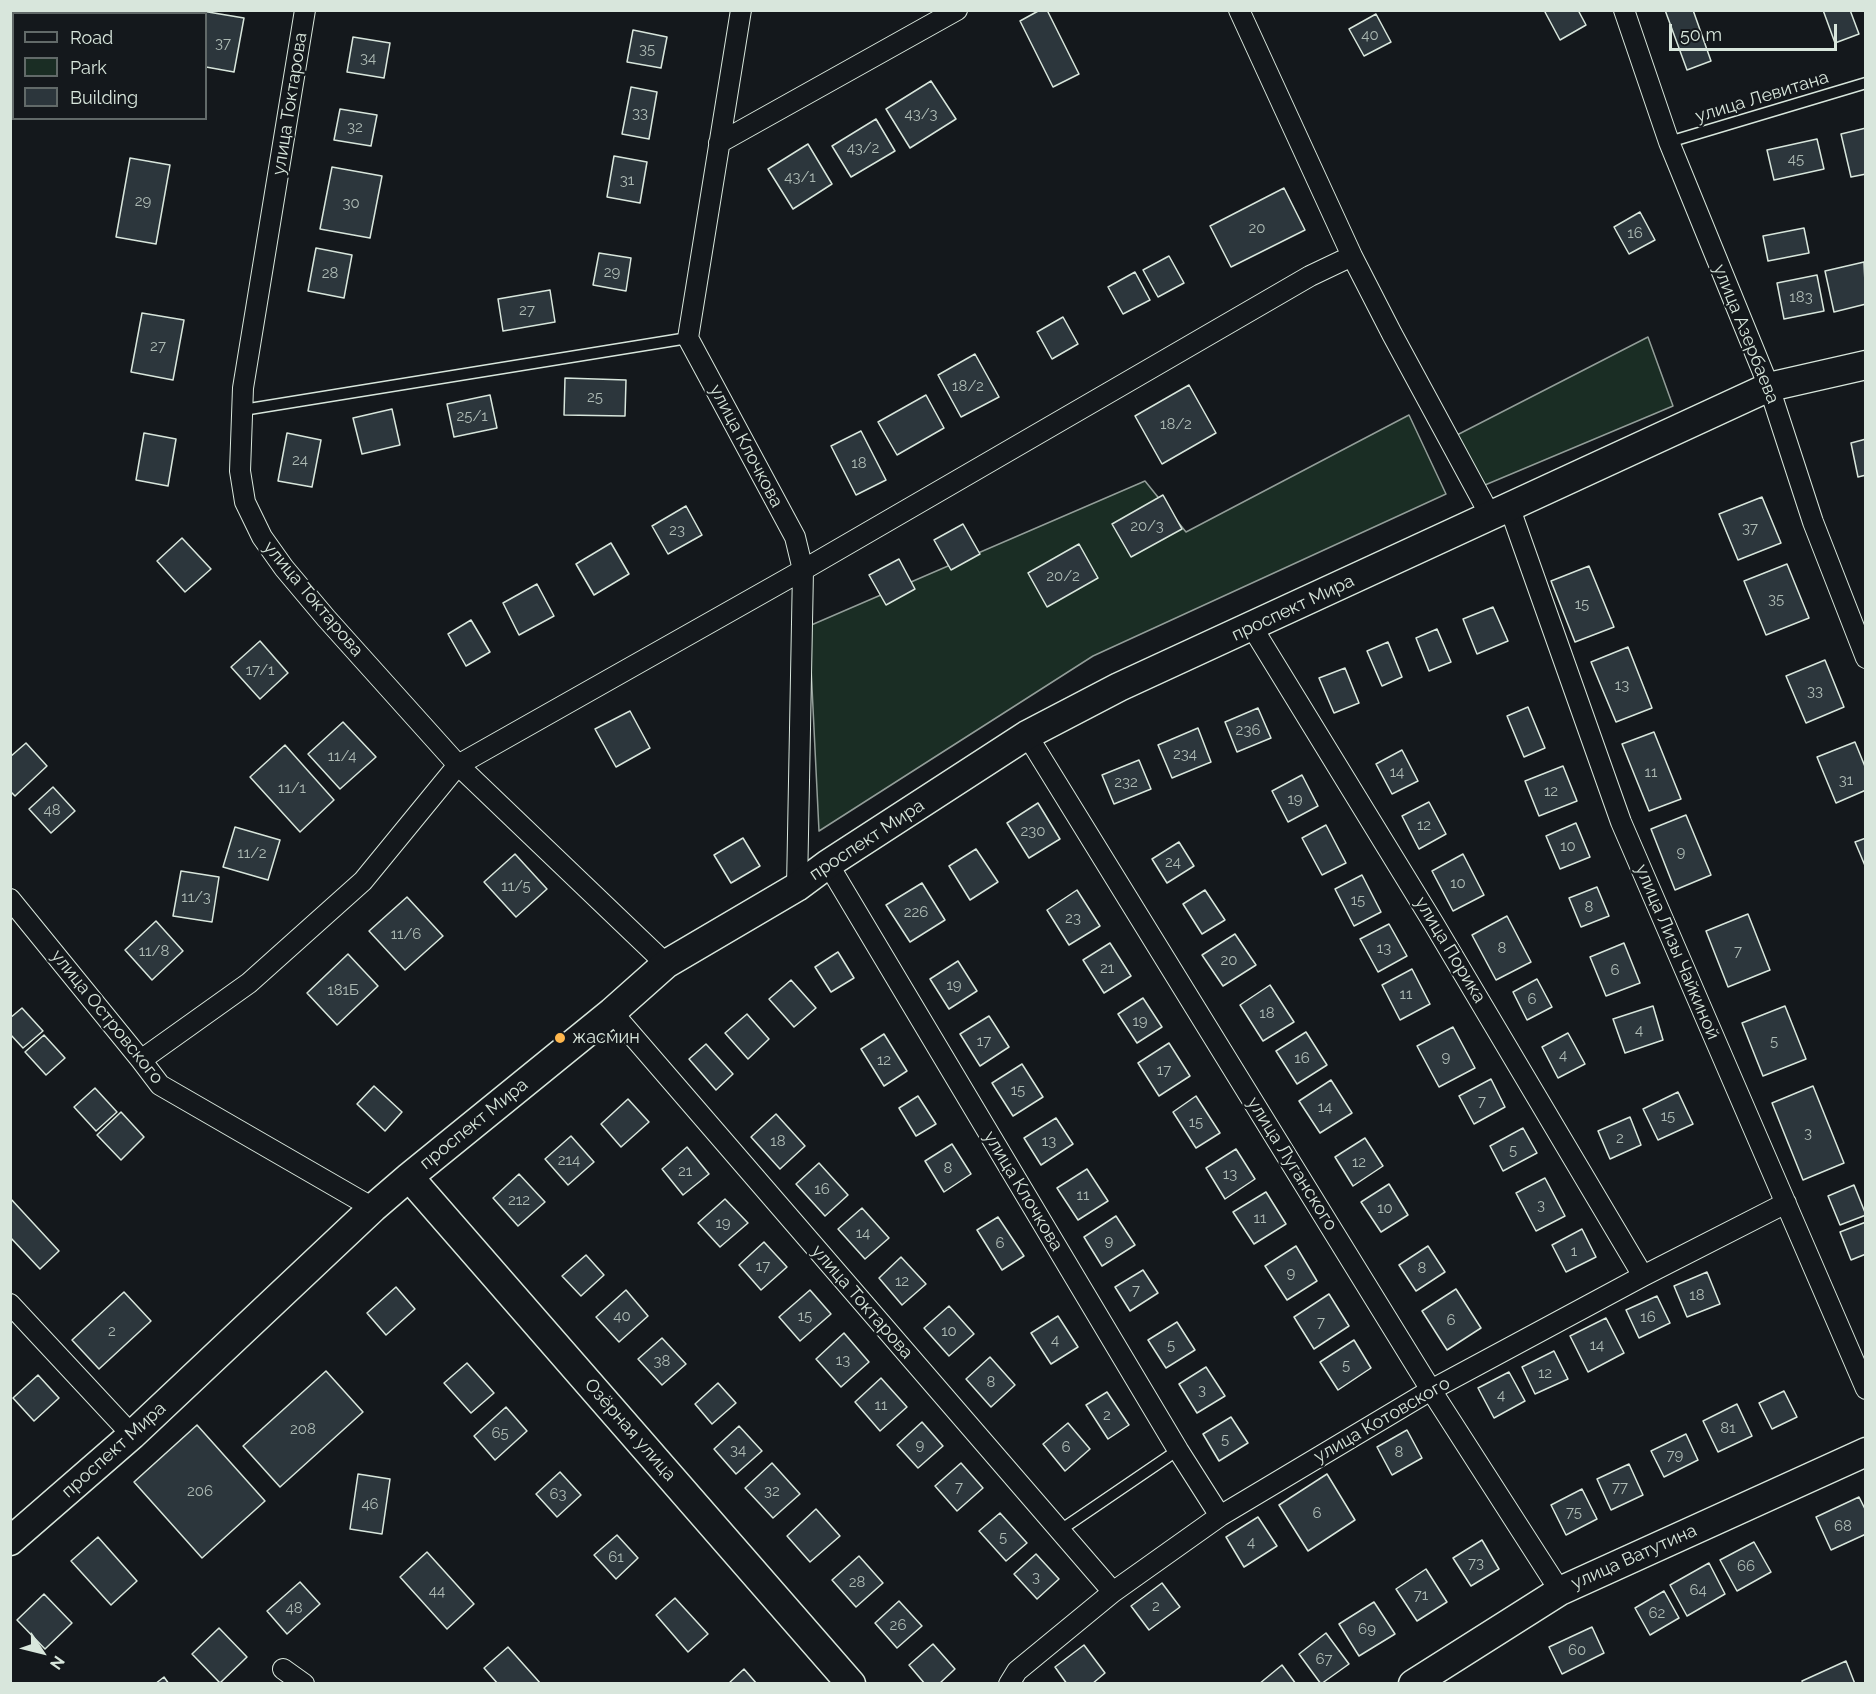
<!DOCTYPE html>
<html>
<head>
<meta charset="utf-8">
<style>
  body { margin:0 }
  #map { position:relative; width:1876px; height:1694px; overflow:hidden; background:#14181c; font-family:Raleway,sans-serif }
  canvas { display:block }
  .frame { position:absolute; inset:0; border:12px solid #d8e6dc; pointer-events:none }
  .legend { position:absolute; left:12px; top:12px; width:195px; height:108px; box-sizing:border-box; background:#14181c; border:2px solid #626a69; margin:0; padding:8px 10px; list-style:none; font-size:18px; color:#d8e6dc }
  .legend li { display:flex; align-items:center; gap:12px; height:30px }
  .legend b { width:30px; border:2px solid #626a69 }
  .north { position:absolute; left:12px; top:1622px; width:60px; height:60px; -webkit-text-stroke:4px #14181c; paint-order:stroke; rotate:125deg; font-size:16px; font-weight:700; line-height:24px; text-align:center; color:#d8e6dc }
  .north::after { content:''; display:block; margin:auto; width:21px; height:27px; background:#d8e6dc; clip-path:polygon(50% 0,100% 100%,50% 72%,0 100%) }
  .scale { position:absolute; left:1669px; top:24px; width:168px; height:27px; box-sizing:border-box; border:3px solid #d8e6dc; border-top:0; padding-left:8px; font-size:18px; line-height:21px; white-space:nowrap; color:#d8e6dc; -webkit-text-stroke:4px #14181c; paint-order:stroke }
</style>
</head>
<body>
<div id="map">
<canvas width="1876" height="1694"></canvas>
<div class="frame"></div>
<ul class="legend">
<li><b style="height:8px;background:#14181c"></b>Road</li>
<li><b style="height:16px;background:#1a2d24"></b>Park</li>
<li><b style="height:16px;background:#2c363c"></b>Building</li>
</ul>
<div class="north">N</div>
<div class="scale">50 m</div>
</div>
<script>
const ctx = document.querySelector('canvas').getContext('2d');
ctx.lineJoin = 'round';
function paint(path, color) { ctx.fillStyle = color; ctx.fill(path, 'evenodd'); }
function trace(path, color, width, dash) { ctx.strokeStyle = color; ctx.lineWidth = width; ctx.lineCap = dash ? 'butt' : 'round'; ctx.setLineDash(dash || []); ctx.stroke(path); }
function label(font, color, halo, rows, align = 'center') {
  ctx.font = font + ' Raleway,sans-serif'; ctx.lineWidth = 4.5; ctx.setLineDash([]); ctx.textBaseline = 'middle'; ctx.strokeStyle = halo; ctx.fillStyle = color; for (const [text, x, y, turn = 0] of rows) {
    ctx.save(); ctx.translate(x, y); ctx.rotate((+turn || 0) * Math.PI / 180); ctx.textAlign = isNaN(turn) ? turn : align; if (halo) ctx.strokeText(text, 0, 0); ctx.fillText(text, 0, 0); ctx.restore();
  }
}
const green = new Path2D(`
  M1648 337 1673 406 1485 485 1457 435Z
  M1409 415 1446 494 1093 656 819 831 809 626 1145 481 1186 532Z`);
const building = new Path2D(`
  M1040 10H1047L1079 74 1053 87 1020 21Z
  M1548 10H1578L1586 25 1560 40 1545 12Z
  M1665 10H1693L1711 61 1687 70Z
  M1823 10H1850L1859 34 1835 43Z
  M202 11 244 18 234 72 206 67V14H202Z
  M1376 14 1391 42 1364 56 1349 29Z
  M633 30 667 37 661 68 627 62Z
  M353 37 390 43 384 78 347 72Z
  M931 81 956 119 910 148 886 109Z
  M631 87 657 92 649 139 622 134Z
  M340 109 377 115 371 146 334 140Z
  M876 119 895 151 851 177 832 146Z
  M1866 128V174L1851 177 1841 134Z
  M1817 139 1824 169 1774 180 1767 150Z
  M808 144 832 184 793 209 768 169Z
  M614 156 647 162 640 203 607 197Z
  M130 158 170 165 156 244 116 237Z
  M332 167 382 176 370 238 320 229Z
  M1284 188 1305 230 1231 267 1210 226Z
  M1640 212 1655 240 1629 254 1614 227Z
  M1804 228 1809 253 1768 261 1763 236Z
  M316 248 352 255 344 298 308 291Z
  M599 253 631 258 626 291 593 285Z
  M1169 256 1184 283 1158 297 1143 270Z
  M1864 262 1866 304 1834 312 1825 271Z
  M1135 272 1150 300 1123 314 1108 287Z
  M1817 275 1824 311 1784 319 1777 283Z
  M550 290 555 322 503 331 498 299Z
  M142 313 184 320 173 380 131 372Z
  M1063 317 1078 344 1052 359 1037 332Z
  M975 354 999 397 961 417 938 375Z
  M565 378 626 380 625 416 564 415Z
  M1189 385 1216 433 1162 464 1135 416Z
  M490 395 497 428 454 437 447 404Z
  M926 395 944 428 897 455 878 422Z
  M392 409 400 445 362 454 353 418Z
  M861 431 886 480 856 495 831 446Z
  M144 433 176 439 168 486 136 480Z
  M287 433 321 440 312 487 278 481Z
  M1866 439V475L1858 477 1851 443Z
  M1163 495 1182 529 1131 557 1112 524Z
  M1762 497 1781 543 1738 560 1719 514Z
  M686 506 702 535 668 554 652 526Z
  M963 524 980 554 951 570 934 540Z
  M182 538 211 569 185 592 157 561Z
  M611 543 629 574 594 595 576 564Z
  M1079 544 1098 578 1047 607 1028 573Z
  M899 559 915 589 886 605 869 575Z
  M1787 564 1809 618 1766 635 1744 581Z
  M1589 566 1614 627 1575 642 1551 581Z
  M537 584 554 616 519 635 503 603Z
  M1493 607 1508 641 1477 654 1463 619Z
  M471 620 490 652 466 666 448 634Z
  M1437 629 1451 662 1429 671 1416 638Z
  M260 641 288 673 260 699 231 667Z
  M1388 642 1402 677 1382 686 1367 651Z
  M1628 647 1652 708 1616 722 1591 662Z
  M1825 660 1844 707 1806 723 1786 676Z
  M1345 668 1359 703 1334 713 1319 678Z
  M1528 707 1545 748 1524 757 1507 716Z
  M1258 708 1271 738 1237 752 1225 722Z
  M630 711 650 748 616 767 595 729Z
  M343 722 376 757 340 789 308 754Z
  M1198 728 1211 762 1172 778 1158 745Z
  M1654 732 1681 799 1649 811 1622 744Z
  M1855 742 1866 769V790L1836 803 1817 757Z
  M26 743 47 766 15 796 10 791V757Z
  M285 745 334 800 300 832 250 777Z
  M1402 750 1418 781 1392 794 1376 764Z
  M1139 760 1151 789 1114 804 1102 775Z
  M1563 766 1577 801 1539 816 1525 781Z
  M1302 775 1318 806 1288 822 1272 791Z
  M53 787 75 811 51 833 29 809Z
  M1429 802 1446 834 1419 849 1402 816Z
  M1038 803 1060 839 1029 858 1007 823Z
  M1686 815 1711 875 1675 890 1651 829Z
  M1576 823 1590 857 1560 869 1546 836Z
  M1326 825 1346 863 1322 875 1302 838Z
  M235 827 280 840 268 880 223 867Z
  M743 838 760 866 731 883 714 855Z
  M1866 838V868L1855 842Z
  M1179 842 1194 866 1167 883 1152 859Z
  M976 849 998 882 970 900 949 866Z
  M515 854 547 889 516 917 484 882Z
  M1463 854 1484 895 1453 911 1432 871Z
  M181 871 219 877 212 922 173 916Z
  M1362 875 1381 912 1354 926 1335 889Z
  M922 883 945 920 910 942 886 905Z
  M1597 887 1609 916 1581 927 1569 898Z
  M1077 890 1100 926 1069 945 1047 910Z
  M1205 890 1225 920 1202 934 1183 904Z
  M407 897 443 936 405 970 369 931Z
  M1748 914 1770 970 1728 987 1706 931Z
  M1507 916 1531 962 1496 980 1472 935Z
  M156 921 183 951 152 980 125 950Z
  M1389 924 1407 956 1378 972 1360 939Z
  M1235 934 1256 965 1223 986 1202 955Z
  M1110 943 1131 976 1104 993 1083 960Z
  M1624 943 1640 983 1606 996 1590 957Z
  M838 952 854 978 831 992 815 967Z
  M348 954 378 986 337 1025 307 993Z
  M958 961 977 991 949 1009 930 979Z
  M1412 969 1430 1004 1400 1020 1382 985Z
  M1537 979 1552 1007 1527 1020 1513 992Z
  M791 980 816 1008 794 1027 769 999Z
  M1270 985 1294 1022 1263 1041 1240 1005Z
  M1143 998 1162 1027 1137 1043 1118 1014Z
  M1653 1006 1663 1040 1625 1053 1613 1019Z
  M1785 1006 1806 1059 1763 1076 1742 1023Z
  M22 1008 43 1031 23 1048 10 1034V1018Z
  M747 1014 769 1039 748 1059 725 1033Z
  M989 1016 1009 1047 980 1066 960 1034Z
  M1453 1027 1475 1068 1439 1087 1417 1046Z
  M1306 1032 1327 1065 1297 1084 1276 1051Z
  M1568 1033 1585 1064 1558 1078 1542 1047Z
  M884 1034 907 1071 884 1086 861 1049Z
  M44 1035 65 1058 46 1075 25 1052Z
  M1169 1043 1190 1076 1159 1096 1138 1063Z
  M706 1044 733 1074 716 1090 689 1059Z
  M1022 1064 1043 1097 1013 1116 992 1083Z
  M1491 1079 1505 1107 1474 1124 1459 1096Z
  M1331 1080 1352 1113 1320 1133 1299 1101Z
  M374 1086 402 1112 385 1131 357 1104Z
  M1813 1086 1844 1163 1803 1180 1772 1103Z
  M95 1088 117 1112 96 1131 74 1107Z
  M1678 1092 1693 1124 1658 1140 1643 1109Z
  M918 1096 936 1124 916 1136 899 1108Z
  M1196 1096 1220 1133 1196 1148 1173 1112Z
  M628 1099 649 1122 621 1147 601 1124Z
  M121 1112 144 1137 121 1160 97 1135Z
  M776 1114 805 1146 780 1169 751 1137Z
  M1630 1117 1641 1145 1610 1159 1598 1131Z
  M1056 1118 1073 1144 1041 1165 1024 1138Z
  M1523 1128 1537 1153 1503 1171 1490 1146Z
  M571 1136 594 1162 568 1185 545 1159Z
  M1365 1138 1383 1166 1353 1186 1335 1157Z
  M952 1144 971 1174 944 1192 925 1161Z
  M687 1147 709 1174 683 1195 662 1169Z
  M1236 1149 1255 1179 1225 1199 1206 1168Z
  M819 1163 848 1195 825 1216 796 1184Z
  M1087 1169 1108 1201 1078 1220 1057 1188Z
  M519 1174 545 1202 518 1226 493 1198Z
  M1545 1178 1565 1216 1536 1231 1516 1193Z
  M1389 1184 1408 1215 1381 1232 1361 1202Z
  M1854 1185 1866 1215 1840 1225 1828 1196Z
  M1266 1192 1286 1224 1254 1244 1233 1212Z
  M10 1198 59 1251 40 1269 10 1237Z
  M725 1199 748 1223 720 1247 698 1223Z
  M862 1208 889 1238 865 1259 838 1229Z
  M1116 1216 1135 1245 1102 1266 1084 1237Z
  M998 1217 1024 1256 1002 1270 977 1230Z
  M1866 1222V1254L1851 1260 1840 1232Z
  M1582 1229 1596 1257 1566 1272 1552 1245Z
  M764 1242 787 1267 761 1290 739 1265Z
  M1296 1246 1317 1281 1287 1300 1265 1266Z
  M1428 1246 1445 1272 1416 1291 1399 1265Z
  M586 1255 604 1275 581 1296 562 1276Z
  M901 1257 926 1284 902 1305 879 1278Z
  M1143 1270 1158 1293 1130 1311 1115 1287Z
  M1707 1272 1720 1304 1687 1317 1674 1286Z
  M396 1287 415 1309 386 1335 367 1313Z
  M1456 1289 1481 1328 1447 1350 1422 1311Z
  M626 1290 648 1316 619 1342 596 1317Z
  M810 1290 831 1314 800 1341 779 1317Z
  M124 1292 151 1321 99 1369 72 1340Z
  M1329 1294 1349 1326 1314 1349 1294 1317Z
  M1657 1296 1670 1323 1639 1338 1626 1310Z
  M949 1306 974 1334 949 1356 924 1328Z
  M1058 1316 1078 1347 1051 1364 1031 1333Z
  M1606 1318 1624 1353 1588 1372 1570 1336Z
  M1177 1322 1195 1350 1166 1368 1148 1340Z
  M844 1333 869 1362 841 1387 816 1359Z
  M662 1338 686 1364 662 1385 638 1359Z
  M1354 1340 1371 1368 1338 1390 1320 1362Z
  M1554 1351 1568 1379 1535 1394 1522 1367Z
  M990 1357 1015 1385 991 1407 966 1379Z
  M467 1363 494 1393 471 1413 444 1383Z
  M1206 1367 1225 1396 1197 1413 1179 1384Z
  M326 1371 363 1412 280 1487 243 1446Z
  M1509 1372 1525 1401 1494 1418 1478 1388Z
  M38 1375 59 1398 34 1421 13 1398Z
  M881 1378 907 1407 880 1431 855 1402Z
  M718 1383 736 1403 712 1424 695 1404Z
  M1784 1391 1797 1417 1772 1429 1759 1403Z
  M1107 1392 1129 1425 1108 1439 1086 1405Z
  M1737 1404 1752 1436 1718 1452 1703 1421Z
  M506 1407 527 1431 495 1460 474 1436Z
  M1231 1417 1248 1443 1219 1461 1203 1434Z
  M922 1422 943 1446 918 1468 897 1445Z
  M1068 1423 1090 1449 1065 1471 1043 1444Z
  M197 1425 265 1501 202 1558 134 1482Z
  M739 1426 762 1451 736 1474 714 1449Z
  M1407 1430 1422 1458 1392 1475 1377 1447Z
  M1686 1434 1698 1460 1664 1477 1651 1451Z
  M772 1463 800 1494 773 1518 745 1488Z
  M961 1463 983 1488 957 1511 935 1486Z
  M1629 1464 1643 1495 1611 1510 1597 1479Z
  M560 1472 581 1495 557 1517 536 1494Z
  M358 1474 390 1479 382 1534 350 1529Z
  M1327 1474 1355 1520 1308 1551 1279 1505Z
  M1582 1489 1597 1519 1566 1535 1551 1505Z
  M1859 1497 1866 1511V1534L1831 1550 1816 1517Z
  M816 1509 840 1536 810 1562 787 1536Z
  M1000 1513 1027 1543 1006 1561 979 1531Z
  M1258 1517 1277 1546 1244 1567 1226 1537Z
  M617 1535 638 1558 616 1579 594 1555Z
  M98 1537 137 1581 111 1605 71 1561Z
  M1482 1540 1499 1569 1471 1586 1453 1558Z
  M1754 1542 1771 1572 1737 1591 1720 1560Z
  M427 1552 474 1604 447 1629 400 1577Z
  M1036 1554 1059 1579 1037 1599 1014 1574Z
  M859 1556 883 1583 856 1607 832 1580Z
  M1709 1563 1725 1594 1687 1616 1670 1585Z
  M1426 1569 1447 1602 1417 1621 1396 1589Z
  M300 1582 320 1604 287 1634 267 1611Z
  M1162 1583 1180 1607 1149 1630 1131 1606Z
  M1664 1591 1679 1618 1650 1635 1635 1608Z
  M44 1594 72 1623 45 1649 17 1620Z
  M675 1598 708 1634 688 1652 656 1615Z
  M899 1601 922 1626 897 1648 875 1623Z
  M1374 1602 1395 1634 1359 1656 1339 1624Z
  M1592 1627 1604 1653 1562 1674 1549 1647Z
  M219 1628 247 1657 220 1683 192 1654Z
  M1326 1633 1349 1664 1321 1684 1299 1654Z
  M933 1644 955 1669 939 1684H925L909 1665Z
  M1084 1645 1105 1673 1092 1684H1067L1055 1667Z
  M508 1647 541 1684H498L484 1668Z
  M1846 1661 1855 1684H1803L1802 1681Z
  M1282 1665 1296 1684H1259Z
  M744 1669 757 1684H728Z
  M164 1677 169 1684H155Z`);
const lane = new Path2D(`
  M1669 142 1866 83
  M243 410 688 338
  M1059 1531 1178 1450`);
const street = new Path2D(`
  M305 10 243 388 240 471 245 502 262 537 284 568 326 618 458 765 666 964
  M741 10 688 338 795 537 803 570 797 887
  M1239 10 1352 256
  M1624 10 1669 142 1769 387 1813 522 1866 658
  M719 143 957 10
  M1509 506 1621 822 1866 1389
  M1252 627 1434 924 1643 1276
  M1027 735 1431 1390 1560 1591
  M828 864 1178 1450 1220 1516
  M10 899 141 1060 160 1085 373 1208
  M612 1012 1113 1592
  M141 1060 249 983 363 881 458 765 803 570 1310 276 1352 256 1392 334 1490 515
  M10 1304 132 1435
  M283 1669 304 1684
  M1009 1684 1017 1671 1113 1592 1220 1516 1431 1390 1643 1276 1786 1203`);
const secondary = new Path2D(`
  M409 1177 851 1684
  M10 1541 132 1435 373 1208 409 1177 612 1012 666 964 797 887 828 864 1027 735 1119 687 1769 387 1866 365
  M1413 1684 1560 1591 1866 1452`);
const markers = [
  [560,1038,6,"#ffb74d"]
];
const numberNames = [
  ["40",1370,35],
  ["37",223,43],
  ["35",647,49],
  ["34",368,58],
  ["33",640,113],
  ["43/3",921,114],
  ["32",355,127],
  ["43/2",863,148],
  ["45",1796,159],
  ["43/1",800,177],
  ["31",627,180],
  ["29",143,201],
  ["30",351,203],
  ["20",1257,228],
  ["16",1635,233],
  ["29",612,272],
  ["28",330,273],
  ["183",1801,297],
  ["27",527,310],
  ["27",158,346],
  ["18/2",968,386],
  ["25",595,397],
  ["25/1",472,416],
  ["18/2",1176,424],
  ["24",300,460],
  ["18",859,463],
  ["20/3",1147,526],
  ["37",1750,528],
  ["23",677,530],
  ["20/2",1063,576],
  ["35",1776,599],
  ["15",1582,604],
  ["17/1",260,670],
  ["13",1622,685],
  ["33",1815,691],
  ["236",1248,730],
  ["234",1185,754],
  ["11/4",342,756],
  ["14",1397,772],
  ["11",1651,772],
  ["31",1846,780],
  ["232",1126,782],
  ["11/1",292,788],
  ["12",1551,791],
  ["19",1295,799],
  ["48",52,810],
  ["12",1424,825],
  ["230",1033,831],
  ["10",1568,846],
  ["9",1681,852],
  ["11/2",252,853],
  ["24",1173,862],
  ["10",1458,883],
  ["11/5",516,886],
  ["11/3",196,897],
  ["15",1358,900],
  ["8",1589,907],
  ["226",916,912],
  ["23",1073,918],
  ["11/6",406,934],
  ["13",1384,948],
  ["8",1502,948],
  ["11/8",154,951],
  ["7",1738,951],
  ["20",1229,960],
  ["21",1107,968],
  ["6",1615,970],
  ["19",954,985],
  ["181Б",343,990],
  ["11",1406,994],
  ["6",1532,999],
  ["18",1267,1013],
  ["19",1140,1021],
  ["4",1639,1030],
  ["17",984,1041],
  ["5",1774,1041],
  ["4",1563,1055],
  ["9",1446,1057],
  ["16",1302,1058],
  ["12",884,1060],
  ["17",1164,1070],
  ["15",1018,1090],
  ["7",1482,1101],
  ["14",1325,1107],
  ["15",1668,1116],
  ["15",1196,1122],
  ["3",1808,1133],
  ["2",1620,1138],
  ["18",778,1141],
  ["13",1049,1141],
  ["5",1513,1150],
  ["214",569,1160],
  ["12",1359,1162],
  ["8",948,1168],
  ["21",685,1171],
  ["13",1230,1174],
  ["16",822,1189],
  ["11",1083,1195],
  ["212",519,1200],
  ["3",1541,1205],
  ["10",1385,1208],
  ["11",1260,1218],
  ["19",723,1223],
  ["14",863,1233],
  ["9",1109,1241],
  ["6",1000,1243],
  ["1",1574,1251],
  ["17",763,1266],
  ["8",1422,1268],
  ["9",1291,1273],
  ["12",902,1281],
  ["7",1136,1290],
  ["18",1697,1295],
  ["40",622,1316],
  ["15",805,1316],
  ["16",1648,1317],
  ["6",1451,1320],
  ["7",1321,1322],
  ["2",112,1331],
  ["10",949,1331],
  ["4",1055,1340],
  ["5",1171,1345],
  ["14",1597,1345],
  ["13",843,1360],
  ["38",662,1361],
  ["5",1346,1365],
  ["12",1545,1373],
  ["8",991,1382],
  ["3",1202,1390],
  ["4",1501,1395],
  ["11",881,1405],
  ["2",1107,1415],
  ["81",1728,1428],
  ["208",303,1429],
  ["65",500,1433],
  ["5",1225,1439],
  ["9",920,1445],
  ["6",1066,1447],
  ["34",738,1450],
  ["8",1399,1452],
  ["79",1675,1455],
  ["7",959,1487],
  ["77",1620,1487],
  ["206",200,1491],
  ["32",772,1491],
  ["63",558,1494],
  ["46",370,1504],
  ["75",1574,1512],
  ["6",1317,1513],
  ["68",1843,1526],
  ["5",1003,1537],
  ["4",1251,1542],
  ["61",616,1557],
  ["73",1476,1563],
  ["66",1746,1566],
  ["3",1036,1577],
  ["28",857,1582],
  ["64",1698,1590],
  ["44",437,1591],
  ["71",1421,1595],
  ["2",1156,1606],
  ["48",294,1608],
  ["62",1657,1613],
  ["26",898,1625],
  ["69",1367,1629],
  ["60",1577,1650],
  ["67",1324,1659]
];
const streetNames = [
  ["улица Левитана",1762,97,-17],
  ["улица Токтарова",290,104,-81],
  ["улица Азербаева",1746,334,68],
  ["улица Клочкова",746,446,62],
  ["улица Токтарова",313,599,50],
  ["проспект Мира",1293,608,-25],
  ["проспект Мира",867,840,-33],
  ["улица Порика",1450,950,59],
  ["улица Лизы Чайкиной",1677,952,67],
  ["улица Островского",107,1017,51],
  ["проспект Мира",474,1124,-39],
  ["улица Луганского",1292,1164,58],
  ["улица Клочкова",1023,1191,59],
  ["улица Токтарова",862,1302,49],
  ["улица Котовского",1382,1420,-30],
  ["Озёрная улица",630,1430,49],
  ["проспект Мира",114,1450,-42],
  ["улица Ватутина",1634,1557,-24]
];
const poiNames = [
  ["жасмин",572,1038]
];
paint(green, '#1a2d24');
trace(green, '#939e99', 1.5);
paint(building, '#2c363c');
trace(building, '#d8e6dc', 1.5);
trace(lane, '#d8e6dc', 13);
trace(street, '#d8e6dc', 22);
trace(secondary, '#d8e6dc', 31);
trace(lane, '#14181c', 10);
trace(street, '#14181c', 20);
trace(secondary, '#14181c', 28);
for (const [x, y, r, color] of markers) { const dot = new Path2D(); dot.arc(x, y, r, 0, 2 * Math.PI); ctx.fillStyle = color; ctx.fill(dot); trace(dot, '#14181c', 2); }
label('15px', '#adbab4', null, numberNames);
label('18px', '#d8e6dc', '#14181c', streetNames);
label('18px', '#d8e6dc', '#14181c', poiNames, 'left');
</script>
</body>
</html>
